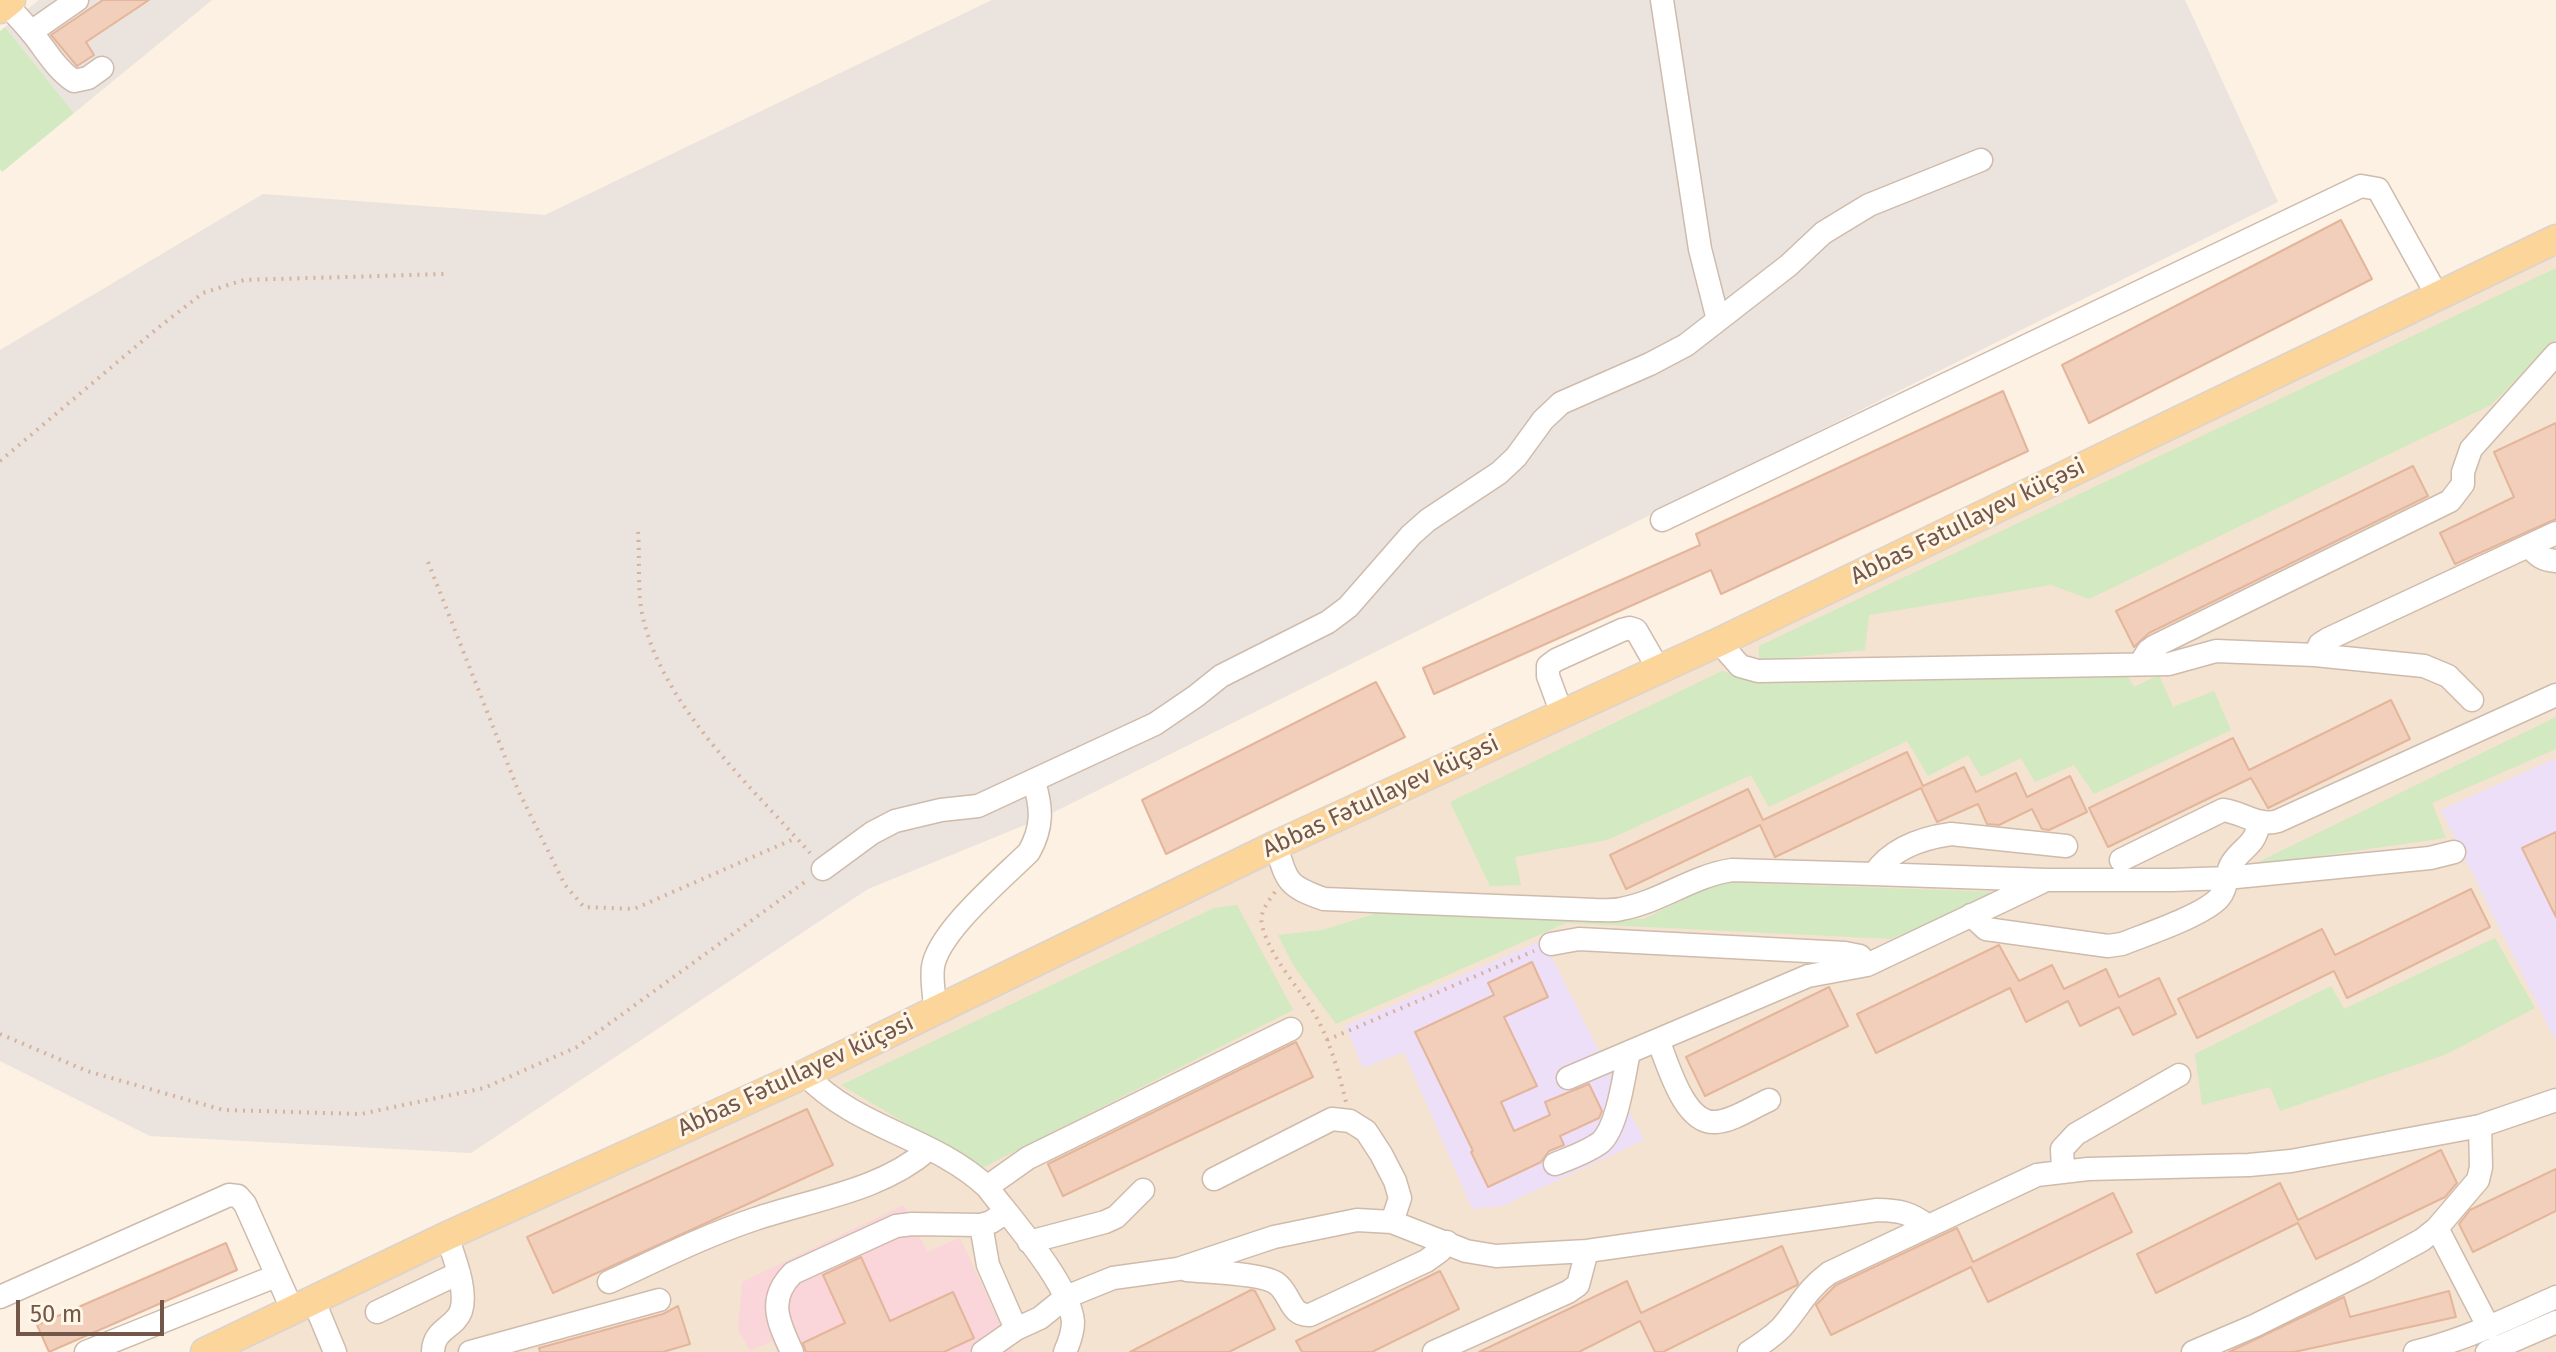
<!DOCTYPE html>
<html>
<head>
<meta charset="utf-8">
<style>
  body { margin:0 }
  #map { position:relative; width:2556px; height:1352px; overflow:hidden; background:#fcf1e2; font-family:"Fira Sans",sans-serif }
  canvas { display:block }
  .scale { position:absolute; left:16px; top:1300px; width:148px; height:36px; box-sizing:border-box; border:4px solid #735749; border-top:0; padding-left:10px; font-size:24px; line-height:28px; white-space:nowrap; color:#735749; -webkit-text-stroke:6px #fff6e8; paint-order:stroke }
</style>
</head>
<body>
<div id="map">
<canvas width="2556" height="1352"></canvas>
<div class="scale">50 m</div>
</div>
<script>
const ctx = document.querySelector('canvas').getContext('2d');
ctx.lineJoin = 'round';
function paint(path, color) { ctx.fillStyle = color; ctx.fill(path, 'evenodd'); }
function trace(path, color, width, dash) { ctx.strokeStyle = color; ctx.lineWidth = width; ctx.lineCap = dash ? 'butt' : 'round'; ctx.setLineDash(dash || []); ctx.stroke(path); }
function label(font, color, halo, rows, align = 'center') {
  ctx.font = font + ' "Fira Sans",sans-serif'; ctx.lineWidth = 6; ctx.setLineDash([]); ctx.textBaseline = 'middle'; ctx.strokeStyle = halo; ctx.fillStyle = color; for (const [text, x, y, turn = 0] of rows) {
    ctx.save(); ctx.translate(x, y); ctx.rotate((+turn || 0) * Math.PI / 180); ctx.textAlign = isNaN(turn) ? turn : align; if (halo) ctx.strokeText(text, 0, 0); ctx.fillText(text, 0, 0); ctx.restore();
  }
}
const residential = new Path2D(`
  M2556 239V1352H193Z`);
const industrial = new Path2D(`
  M39 0H212L74 113 5 27Z
  M992 0H2185L2278 202 1042 818 868 889 471 1153 150 1136 0 1061V350L263 194 545 215Z`);
const education = new Path2D(`
  M2556 758V1042L2441 810Z
  M1543 940 1644 1140 1502 1206 1472 1209 1404 1052 1363 1068 1345 1026Z`);
const medical = new Path2D(`
  M904 1205 927 1252 960 1238 1013 1352H778L772 1341 750 1351 738 1329 742 1282Z`);
const green = new Path2D(`
  M5 27 74 113 2 172 0 169V31Z
  M2556 268V340L2491 405 2089 599 2051 585 1869 615 1865 650 1759 661V646Z
  M1722 671 1742 677 2125 672 2134 687 2159 675 2173 707 2214 691 2231 730 2094 794 2074 765 2035 782 2021 758 1981 777 1968 755 1928 776 1907 741 1769 807 1751 775 1607 840 1515 857 1521 885 1490 886 1450 802Z
  M2556 717V749L2432 803 2446 838 2250 866Z
  M1718 882 2000 892 1891 939 1566 923 1336 1024 1293 965 1278 935 1322 930 1381 912 1571 919H1644Z
  M1237 905 1293 1010 982 1168 841 1085 1214 908Z
  M2495 938 2535 1008 2447 1054 2280 1111 2270 1087 2202 1105 2195 1054 2331 986 2344 1009Z`);
const building = new Path2D(`
  M103 0H149L86 42 94 55 77 66 51 35Z
  M2341 220 2372 279 2089 423 2062 365Z
  M2003 391 2028 451 1721 594 1711 570 1434 694 1423 668 1700 545 1696 534Z
  M2556 423V519L2455 564 2440 533 2514 497 2494 452Z
  M2413 466 2428 496 2149 633 2134 647 2116 611Z
  M1376 682 1405 737 1166 854 1142 800Z
  M2391 700 2410 739 2268 808 2251 778 2108 847 2089 808 2233 738 2249 770Z
  M1907 752 1923 786 1964 767 1976 792 2016 773 2027 797 2070 776 2087 812 2049 830 2042 829 2032 809 1999 825 1987 824 1978 804 1937 822 1921 788 1775 857 1760 825 1626 889 1610 855 1748 789 1763 820Z
  M2556 832V917L2522 848Z
  M2471 889 2490 927 2347 998 2334 971 2197 1038 2178 999 2322 929 2335 955Z
  M1999 945 2019 981 2052 965 2064 989 2106 969 2119 997 2159 978 2176 1014 2133 1035 2119 1007 2080 1026 2068 1001 2026 1022 2010 988 1876 1053 1857 1014Z
  M1532 962 1548 997 1504 1017 1537 1086 1501 1102 1514 1131 1550 1115 1545 1102 1589 1084 1602 1111 1599 1118 1560 1136 1564 1145 1549 1151 1541 1162 1488 1187 1471 1152 1473 1151 1415 1032 1494 995 1488 983Z
  M1829 987 1848 1026 1705 1096 1686 1057Z
  M1296 1042 1313 1077 1063 1196 1048 1164Z
  M807 1109 833 1165 553 1293 527 1237Z
  M2441 1150 2457 1183 2445 1197 2316 1259 2298 1223 2156 1293 2137 1254 2280 1183 2298 1220Z
  M2556 1169V1211L2473 1252 2459 1224 2470 1210Z
  M2113 1193 2132 1232 1988 1302 1971 1267 1831 1335 1816 1305 1836 1285 1957 1228 1973 1262Z
  M226 1243 237 1270 49 1352 37 1325Z
  M1782 1246 1798 1283 1797 1285 1663 1352H1655L1640 1321 1579 1352H1479L1627 1281 1641 1313Z
  M861 1257 890 1321 953 1292 974 1338 944 1352H806L803 1343 845 1323 823 1275Z
  M1440 1271 1459 1309 1372 1352H1302L1296 1341Z
  M1251 1290 1255 1291 1275 1329 1229 1352H1130Z
  M2449 1291 2456 1317 2294 1352H2229L2344 1297 2350 1317Z
  M678 1306 690 1344 663 1352H540L539 1348 663 1314Z`);
const path = new Path2D(`
  M0 461 159 327 203 293 244 280 444 274
  M638 532C640 557 637 595 643 618 664 708 751 786 810 853
  M428 562 518 790 565 885 584 907 634 909 796 838
  M1275 892C1268 902 1259 912 1262 925 1270 959 1302 990 1318 1020 1332 1047 1339 1074 1346 1102
  M0 1034 87 1071 223 1110 361 1114 484 1088 577 1047 806 881
  M1327 1040 1534 951`);
const minor = new Path2D(`
  M1662 0 1700 249 1718 320
  M6 4C15 14 24 23 32 33 46 50 55 68 74 81L88 78 102 68
  M31 32 77 0
  M1662 520 2361 186 2378 189 2438 297
  M2529 546C2537 556 2543 560 2556 561
  M1719 642 1740 666 1758 671 2169 664 2216 651 2315 655 2320 644 2328 639 2556 533
  M2315 655 2424 666 2448 676 2472 700
  M2140 664 2148 651 2155 646 2450 501 2463 484V472L2471 449 2556 354
  M1562 714 1548 676V666L1556 660 1622 630 1630 628 1636 630 1659 670
  M1276 845C1287 882 1287 886 1324 899L1595 910C1604 910 1613 911 1621 909 1660 902 1692 876 1732 870L1874 874C1891 849 1922 838 1951 834L2066 846
  M2121 860 2223 810C2242 812 2258 827 2278 821L2556 695
  M823 869 872 833 895 821 941 810 978 806 1155 724 1196 696 1221 676 1328 622 1348 607 1411 535 1428 520 1499 473 1516 457 1543 420 1561 403 1650 364 1686 345 1789 265 1823 233 1869 205 1981 160
  M1874 874 2046 880H2172L2226 878 2430 858 2454 852
  M1971 915 1986 929 2108 946 2122 944C2147 934 2202 916 2219 898 2228 888 2225 873 2232 863 2244 845 2255 847 2259 822
  M1551 944 1579 939 1845 953 1860 956 1867 965
  M935 1011C935 997 931 980 933 967 938 932 1003 878 1029 852 1043 827 1042 808 1034 782
  M1658 1040C1668 1064 1684 1125 1716 1122 1733 1121 1753 1107 1769 1100
  M805 1074C856 1129 934 1137 987 1187 1011 1219 1070 1284 1073 1322 1073 1333 1069 1343 1065 1352
  M1568 1078 1808 976 1867 965 2042 882
  M1555 1164C1570 1158 1588 1152 1601 1142 1618 1126 1624 1075 1629 1052
  M2063 1171 2062 1149 2076 1134 2179 1075
  M1214 1179 1332 1119 1350 1121 1366 1131 1381 1154 1395 1181 1400 1198 1392 1222
  M987 1187 1028 1158 1291 1029
  M981 1225 988 1265 1016 1329
  M2437 1228 2489 1328
  M1029 1242 1105 1222 1116 1217 1143 1190
  M1187 1270C1207 1272 1261 1273 1276 1283 1291 1293 1289 1316 1310 1315L1426 1261 1440 1251 1447 1242
  M609 1282C657 1260 704 1236 755 1219 814 1199 880 1191 928 1150
  M0 1297 229 1195 238 1196 245 1204 292 1309
  M313 1299 335 1352
  M377 1312 459 1273
  M86 1352 276 1276
  M433 1352C433 1329 455 1328 461 1311 468 1290 453 1255 447 1236
  M470 1352 659 1300
  M792 1352C779 1323 766 1300 793 1273L896 1226 912 1224 981 1225 991 1222 1006 1212
  M983 1352 1016 1329 1040 1318 1066 1297 1113 1278 1178 1269 1274 1237 1357 1220 1392 1222 1466 1251 1496 1256 1587 1251 1877 1210C1899 1210 1911 1213 1928 1226
  M1434 1352 1568 1292 1578 1285 1587 1251
  M1749 1352C1760 1345 1771 1338 1781 1328 1799 1308 1806 1290 1829 1273L2037 1175 2088 1169 2249 1165 2291 1161 2480 1126 2556 1100
  M2193 1352 2254 1326 2365 1271 2422 1240 2437 1228 2478 1180 2481 1167 2480 1126
  M2415 1352C2464 1340 2510 1318 2556 1297
  M2487 1352 2556 1322`);
const major = new Path2D(`
  M0 9 11 0
  M205 1352 447 1236 805 1074 1276 845 1719 642 2556 239`);
const streetNames = [
  ["Abbas Fətullayev küçəsi",1968,522,-26],
  ["Abbas Fətullayev küçəsi",1381,797,-25],
  ["Abbas Fətullayev küçəsi",796,1076,-25]
];
paint(residential, '#f4e3d0');
paint(industrial, '#ebe3dd');
paint(education, '#eedff8');
paint(medical, '#fad5da');
paint(green, '#d2e9c1');
paint(building, '#f1cfba');
trace(building, '#e4b59a', 2);
trace(minor, '#cfbbac', 25);
trace(major, '#dbd3d0', 31);
trace(path, '#d6b29d', 4, [2, 6]);
trace(minor, '#fff', 22);
trace(major, '#fbd59a', 28);
label('24px', '#735749', '#fff6e8', streetNames);
</script>
</body>
</html>
